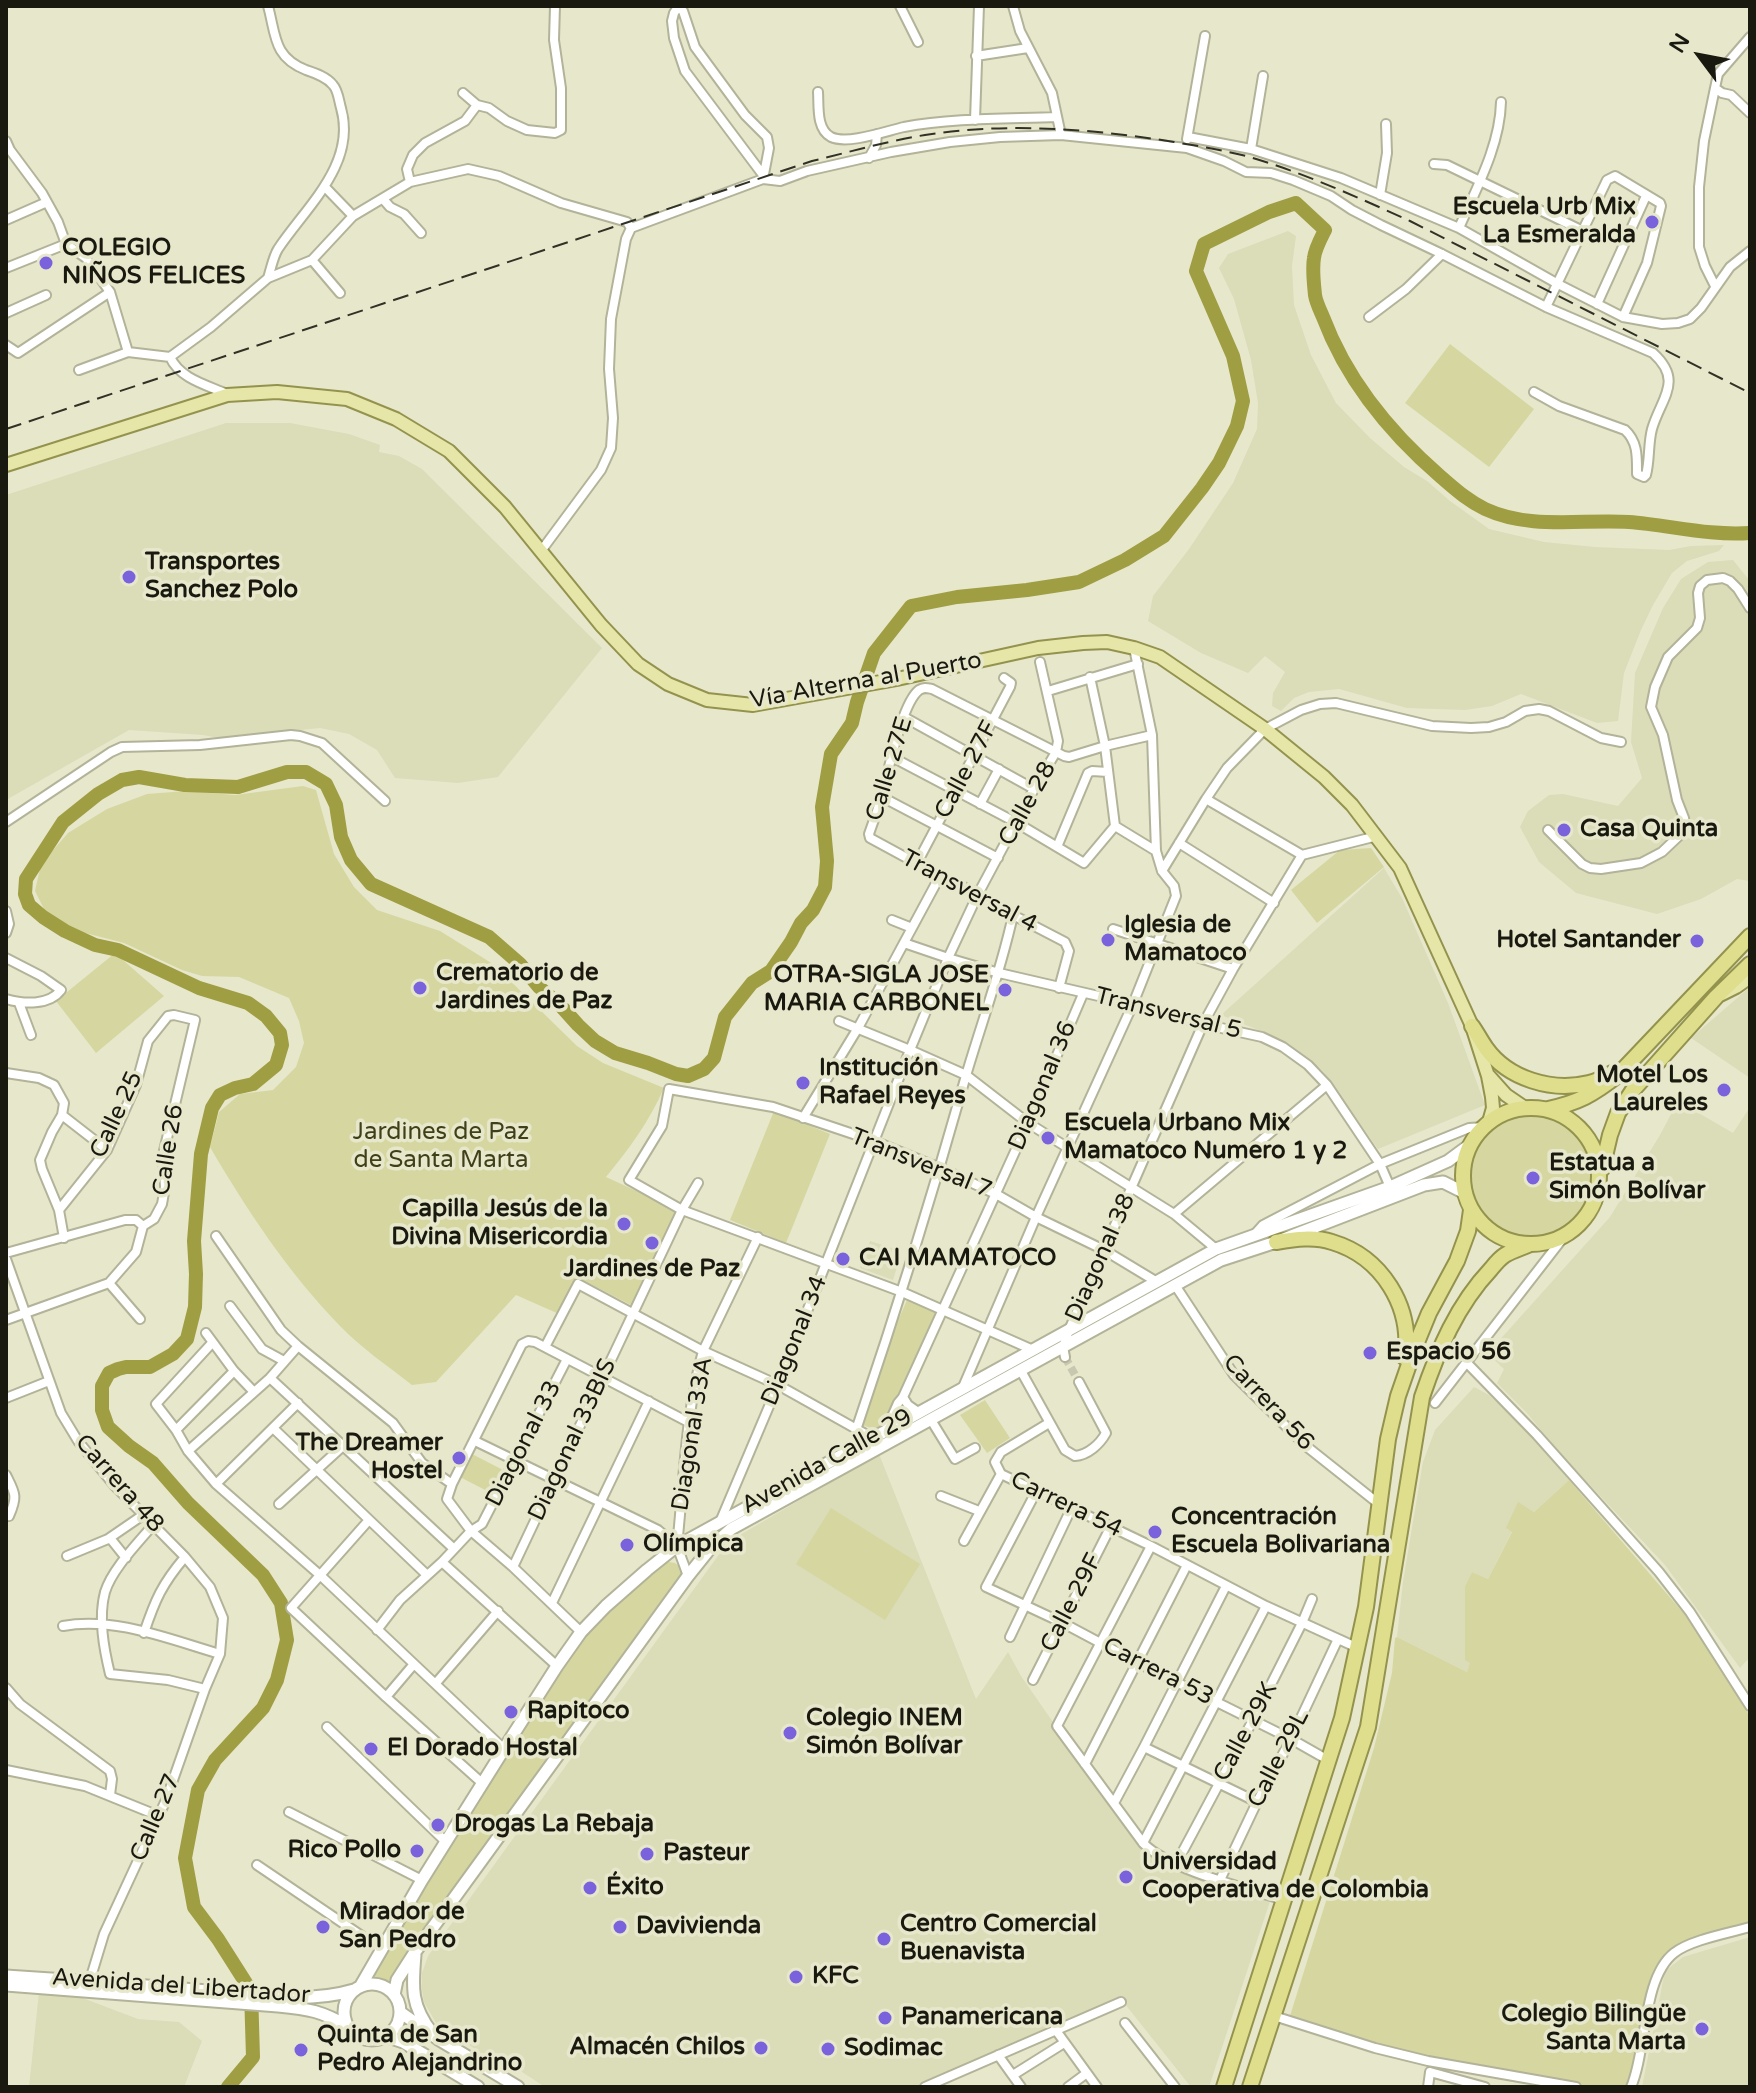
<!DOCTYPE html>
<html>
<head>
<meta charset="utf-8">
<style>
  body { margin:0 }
  #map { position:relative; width:1756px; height:2093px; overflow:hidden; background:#e7e7cc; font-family:"Varela Round",sans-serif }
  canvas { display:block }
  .frame { position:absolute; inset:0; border:8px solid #19190f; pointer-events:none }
  .north { position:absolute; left:1660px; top:16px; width:80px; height:80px; -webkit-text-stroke:6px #e7e7cc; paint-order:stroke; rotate:302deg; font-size:22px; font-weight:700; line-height:32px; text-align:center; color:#19190f }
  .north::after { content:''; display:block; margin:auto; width:28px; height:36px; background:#19190f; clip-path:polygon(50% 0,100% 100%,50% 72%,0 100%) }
</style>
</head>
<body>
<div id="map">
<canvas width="1756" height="2093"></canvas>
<div class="frame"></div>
<div class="north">N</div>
</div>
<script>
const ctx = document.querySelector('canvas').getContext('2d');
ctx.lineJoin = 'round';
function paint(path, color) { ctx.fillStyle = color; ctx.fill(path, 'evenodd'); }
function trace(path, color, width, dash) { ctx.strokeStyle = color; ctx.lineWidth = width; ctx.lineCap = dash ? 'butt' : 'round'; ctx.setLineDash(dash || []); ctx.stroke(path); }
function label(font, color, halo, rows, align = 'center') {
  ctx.font = font + ' "Varela Round",sans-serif'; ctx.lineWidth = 7; ctx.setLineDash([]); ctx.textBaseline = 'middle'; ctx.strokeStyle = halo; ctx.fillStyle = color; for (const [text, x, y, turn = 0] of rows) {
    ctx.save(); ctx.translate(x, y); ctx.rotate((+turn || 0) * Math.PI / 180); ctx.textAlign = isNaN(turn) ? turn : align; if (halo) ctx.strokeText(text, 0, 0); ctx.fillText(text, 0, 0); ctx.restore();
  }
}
const built = new Path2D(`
  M1288 231 1296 236 1292 266 1294 305 1311 355 1336 403 1370 438 1404 467 1427 481 1450 501 1489 529 1544 542 1595 547 1669 550 1691 546 1724 545 1719 551 1687 561 1672 573 1653 605 1641 630 1624 673 1618 721 1597 723 1521 694 1492 706 1465 710 1407 708 1339 689 1309 692 1294 698 1281 711 1272 706 1273 693 1285 672 1265 656 1248 673 1201 653 1148 621 1153 596 1189 549 1233 483 1257 429 1258 403 1251 360 1234 299 1219 268 1228 254Z
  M226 423H290L349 434 380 445 379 452 399 456 422 469 602 648 498 777 458 783 395 778 377 750 349 734 320 728 219 738 203 735 129 730 6 800V495Z
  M1733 560 1750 581V881L1737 879 1701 899 1657 914 1576 893 1539 862 1520 827 1528 811 1549 795 1563 794 1618 806 1642 778 1631 742 1635 673 1663 608 1681 579 1708 562Z
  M1384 868 1402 898 1448 1003 1485 1105 1378 1149 1323 1071 1290 1045 1266 1033 1221 1015Z
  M1750 987V1078L1691 1038Z
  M1678 1101 1733 1133 1750 1107V1657L1740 1668 1665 1565 1589 1484 1584 1482 1527 1413 1497 1383 1504 1369 1489 1355 1496 1344 1610 1217 1660 1135Z
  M870 1241 895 1249 893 1258 899 1261 893 1280 860 1268Z
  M1474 1387 1489 1395 1538 1441 1569 1480 1534 1512 1518 1503 1507 1529 1512 1531 1488 1579 1472 1572 1465 1586 1471 1663 1467 1672 1397 1637 1403 1582 1423 1462 1435 1430Z
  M879 1454 976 1699 1008 1652 1021 1676 1143 1852 1271 1898 1209 2087H1191L1121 1999 920 2084 922 2087H545L493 2053 487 2057 436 2023 424 2002 422 1990V1973L428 1956 723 1549 733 1539Z
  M1750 1937V2087H1642L1665 1971 1683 1957Z
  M39 1992 80 1997 138 2019 179 2022 202 2041 184 2087H29Z`);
const green = new Path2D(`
  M1450 344 1534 409 1489 467 1405 403Z
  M303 786 316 790 334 854 354 887 377 910 440 931 493 964 577 1046 603 1063 664 1088C649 1122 629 1149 606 1177L678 1210 633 1306 577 1277 559 1314 516 1295 436 1382 412 1385C388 1366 361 1348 340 1326 288 1272 248 1212 210 1147L219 1112 240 1094 273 1090 296 1067 304 1043 299 1021 289 998 239 977 202 976 182 970 124 943 62 927 46 913 35 891 41 864 68 833 107 809 147 794 186 791 235 795Z
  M1371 848 1384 867 1317 923 1291 890 1340 850Z
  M115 953 164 996 96 1053 56 1001Z
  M774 1111 830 1134 786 1243 730 1220Z
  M1471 1176a60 60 0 1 1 120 0a60 60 0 1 1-120 0Z
  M907 1300 941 1313 881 1432 860 1424 881 1360Z
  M985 1400 1010 1438 987 1453 960 1415Z
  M472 1454 503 1470 491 1493 460 1477Z
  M1569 1480 1698 1630 1725 1670 1750 1717V1923L1704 1935 1663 1962 1628 2087H1578L1462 2064 1358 2039 1289 2019 1374 1748 1392 1673 1395 1638 1397 1637 1467 1672 1470 1663 1465 1660V1586L1472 1572 1488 1579 1512 1532 1506 1528 1518 1502 1534 1512Z
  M831 1508 920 1564 885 1620 796 1564Z
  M669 1562 675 1563 680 1567 682 1580 553 1749 469 1871 387 1983 365 1978 517 1737 592 1628 621 1598 663 1563Z`);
const river = new Path2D(`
  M228 2087 253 2057 251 1991 218 1939 194 1907 185 1858 198 1790 215 1760 263 1708 277 1680 287 1640 281 1603 263 1575 188 1503 153 1463 129 1446 108 1427 102 1410V1386L109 1373 118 1369 126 1367H150L173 1354 187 1339 195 1307 196 1274 194 1241 201 1154 212 1108 220 1095 235 1088 253 1084 276 1065 282 1045 280 1033 266 1016 248 1003 199 988 118 950 95 945 65 931 43 917 29 905 25 894 26 879 63 822 98 794 122 780 139 777 185 785 238 787 287 772H306L326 784 336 805 341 837 351 860 371 884 489 937 520 964 539 987 560 1005 578 1025 595 1041 615 1053 648 1063 676 1074 688 1076 704 1069 714 1058 725 1017 752 983 771 971 791 942 801 923 813 910 825 887 827 861 822 807 831 754 852 723 857 702 874 653 911 606 957 597 1027 590 1079 582 1125 560 1164 536 1202 488 1219 463 1237 426 1243 401 1233 356 1196 271 1204 244 1269 212 1296 203 1325 230C1321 238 1315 249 1314 258 1312 269 1314 284 1315 295 1316 302 1320 310 1323 317 1347 381 1390 433 1441 477 1455 489 1468 501 1485 509 1530 530 1581 519 1629 522 1669 525 1709 536 1750 533`);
const minorTunnel = new Path2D(`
  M1065 1357 1079 1382`);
const minor = new Path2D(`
  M268 6C276 35 273 57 306 70 315 73 327 77 333 85 338 90 339 101 341 108 357 164 306 207 278 249 273 257 271 269 268 278
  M900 6 918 42
  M1750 37 1718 74 1715 88 1722 93 1731 95 1750 113
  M976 56 1028 48
  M1715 88 1704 141 1699 187V247L1705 266 1715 286
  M818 92C819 106 816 129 831 137 848 145 886 131 904 127 952 118 1008 119 1057 117
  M463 93 477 105 489 108 507 121 527 130 555 133 561 130V88L554 40 555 6
  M975 120 979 6
  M1061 135 1187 148 1224 161 1246 172 1271 173 1293 180 1331 196 1352 210 1381 225 1442 254 1546 307 1653 353C1684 381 1661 398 1652 429 1648 444 1650 460 1646 475L1644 477 1637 474C1637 457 1638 442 1625 430L1559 406 1534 392
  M1188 137 1251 149 1341 178 1459 228 1558 284 1623 317 1662 324 1678 323 1690 319 1701 308 1730 267 1750 251
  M1187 139 1205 36
  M6 141 10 150 42 193 58 222 66 244 86 258 110 292 128 352 170 357C180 379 207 385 227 394
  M1251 149 1263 76
  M869 158 876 145 877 134
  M1434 164 1447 165 1583 231
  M764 174 769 148 767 137 745 115 695 47 683 11 678 7 674 13 672 21 674 38 685 71 766 179
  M410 182 407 169 413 155 425 143 465 121 477 105
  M325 187 353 216
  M1380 195 1387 153 1386 124
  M383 199 390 207 404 214 421 233
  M6 220 47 202
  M1459 228C1476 189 1500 146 1501 102
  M312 260 340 293
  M6 268 66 244
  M1597 304 1646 196
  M1546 307 1607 180 1615 176 1660 203 1661 206 1647 263 1623 317
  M6 313 46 295
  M1369 317 1406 289 1442 254
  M6 345 18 353 110 292
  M170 357 211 327 268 278 312 260 353 216 410 182 468 169 499 176 561 203 627 222 631 228
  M79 370 128 352
  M541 551 601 470 611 448 613 418 609 369 611 319 626 239 631 228 763 179 780 181 807 171 891 152 950 142 1000 137 1061 135 1052 93 1020 31 1013 6
  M1048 691 1138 664
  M904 717 1034 789
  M890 756 1017 823 1084 863 1115 826 1105 746 1090 677
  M882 797 998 858
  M1206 799 1302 855
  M980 804 999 769
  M6 822 111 752 122 747 200 745 291 735 300 736 322 743 385 801
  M1115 826 1156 851
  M1548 830 1582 864 1590 868 1601 869 1641 863 1662 852 1682 833 1685 823 1684 818 1677 800 1663 735 1651 707 1655 687 1668 657 1697 628 1700 618 1698 593 1700 586 1707 580 1723 578 1730 581 1738 589 1750 608
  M1179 843 1274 903
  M1057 847 1088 773 1092 771 1108 772
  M917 863 1010 687 1011 683 1004 678
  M1162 871 1206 799 1227 768 1265 729 1301 710 1320 704 1336 703 1432 726 1471 728 1489 727 1506 722 1525 711 1539 709 1549 711 1601 738 1621 742
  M6 911 9 924 6 933
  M892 920 912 928
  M1113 929 1233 969
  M904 943 948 958 999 973 1133 1004 1203 1024 1262 1037 1283 1047 1308 1065 1327 1085 1380 1164 1390 1187
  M6 958 41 976 61 990C49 1006 23 1004 6 999
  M1059 988 1069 951 1065 942 1013 915 978 894 940 876 870 838 869 834C873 822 878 810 881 798 888 775 901 704 919 690 924 687 927 688 932 689L1064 756 1069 757 1105 746 1152 735
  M19 1003 31 1035
  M839 1021 910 1050 966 1075 1028 1123 1174 1214 1216 1249
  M6 1073 39 1078 54 1085 64 1103 62 1115 52 1132 40 1160 42 1169 59 1210 64 1238
  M62 1115 107 1150
  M803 1118 858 1028 940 876
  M59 1210 107 1150 136 1085 148 1041 168 1016 174 1015 195 1020 163 1155 165 1187 162 1204 154 1219 143 1226
  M1174 1214 1327 1085
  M1255 1234 1263 1225 1380 1164 1469 1128 1484 1127
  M216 1236 281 1330 298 1346 393 1423 422 1463 452 1484
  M6 1253 125 1220H136L143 1226
  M6 1259 61 1413 78 1441 114 1485 185 1557 210 1587 223 1618 220 1654 205 1689 166 1800 104 1934 90 1980
  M109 1283 140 1319
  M1175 1285 1234 1375 1306 1446 1379 1504
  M230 1306 262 1349 284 1361
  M6 1320 109 1283 136 1252 143 1226
  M206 1333 234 1371 254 1392
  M212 1343 156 1404 176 1430 188 1451 216 1484 321 1576 504 1749
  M545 1347 578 1284 703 1351 778 1385 876 1440
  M1033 1350 902 1292 682 1210 629 1180 662 1126 669 1089 773 1107 874 1141 940 1168 996 1194 1036 1217 1104 1250 1157 1282
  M1065 1357 1063 1347 1069 1330 1203 1024 1233 969 1302 855 1377 836
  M1467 1363 1537 1435 1659 1572 1690 1612 1750 1706
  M1021 1371 1065 1450 1075 1456C1088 1455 1100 1444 1106 1433L1079 1382
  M270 1378 453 1548
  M963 1387 1036 1217 1133 1004 1176 896 1174 886 1162 871 1156 851 1152 735 1134 648
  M903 1397 908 1405 918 1412
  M6 1398 49 1381
  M1435 1403 1563 1238
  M931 1420 955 1459 975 1448
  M1049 1423 1001 1452 995 1462 1001 1474 1151 1546 1266 1606 1358 1648
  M857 1427C896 1312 932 1196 965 1079 981 1024 1001 971 1013 915
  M273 1428 427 1575
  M176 1430 234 1371
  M886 1430 898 1403 903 1397 1028 1123 1083 994
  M475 1441 658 1530 677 1546 688 1576
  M188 1451 270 1378 298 1346
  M6 1475C15 1493 18 1496 9 1516
  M216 1484 298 1403
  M1037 1490 986 1587 1063 1623 1138 1663 1291 1739 1328 1760
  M941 1496 979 1511
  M279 1504 344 1445
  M369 1520 291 1608 386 1697 482 1783
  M720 1522 778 1385 910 1050 948 958 978 894 1034 789 1056 752 1058 741 1040 662
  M153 1525C138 1543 112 1569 105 1592 98 1618 104 1649 110 1674L168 1680 205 1689
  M110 1538 126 1558
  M964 1541 1001 1474
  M677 1546C684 1482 685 1414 703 1351L758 1237
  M1151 1546 1057 1726 1143 1843C1169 1870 1246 1888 1284 1900
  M67 1556 108 1539 143 1515
  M442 1562 557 1666
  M513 1567 682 1210 698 1183
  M552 1603 649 1401
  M63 1626C114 1616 171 1640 220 1654
  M377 1630 400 1600 442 1562 471 1531 482 1524 567 1359
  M581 1632 513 1567 471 1531 447 1499 452 1484 522 1344 528 1341 535 1342 690 1423
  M144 1633C155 1600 162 1584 185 1557
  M1010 1637 1072 1507
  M1033 1680 1111 1526
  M436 1683 498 1611
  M6 1688 20 1704 110 1771 112 1779 110 1795
  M386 1697 414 1664
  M327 1727 446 1842
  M1144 1747 1257 1802
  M1085 1764 1187 1565
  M6 1770 85 1786 159 1816
  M1114 1803 1144 1747 1226 1586
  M289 1812 422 1880
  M1143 1843 1266 1606
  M1176 1864 1253 1720 1302 1623 1312 1599
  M257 1865 381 1949
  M1220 1880 1257 1802 1291 1739 1338 1639
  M1274 2016 1375 2048 1428 2061 1576 2087
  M1125 2023 1175 2087
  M1055 2029 1097 2087
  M998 2055 1021 2087
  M1013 2075 1064 2043
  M925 2087 1121 2002
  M1068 2087 1087 2073
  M1428 2087 1430 2072 1485 2087
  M1631 2087C1647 2051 1642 1978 1674 1953 1690 1940 1729 1933 1750 1927`);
const secondary = new Path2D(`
  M415 1955C412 1988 411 2006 432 2033
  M6 1976C74 1980 141 1985 208 1991 256 1995 307 2004 354 1990
  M344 2012a28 28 0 1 1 56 0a28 28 0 1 1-56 0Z
  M6 1985 278 2006C309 2009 322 2011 349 2027
  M360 1987 422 1880 504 1749 557 1666 581 1632 606 1606 647 1570 677 1546 1216 1249 1390 1187 1448 1161 1471 1144
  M394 1995 397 1980 415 1952 688 1576 712 1546 731 1529 1221 1260 1276 1242 1424 1185 1443 1182 1465 1193
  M400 2012 438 2039 518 2087
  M385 2036 403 2042 478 2087`);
const primary = new Path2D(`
  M6 465 227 395 277 392 347 399 396 419 449 451 505 507 601 625 638 664 668 684 707 700 753 705 897 679 1038 648 1083 643 1107 642 1134 648 1160 657 1265 729 1324 777 1352 805 1400 868 1472 1026 1488 1076 1492 1097 1493 1108 1489 1122
  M1722 994 1736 987 1750 977
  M1489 1076 1506 1095 1525 1108`);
const trunk = new Path2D(`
  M1472 1026C1477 1033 1481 1041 1486 1048 1508 1079 1552 1092 1589 1083 1597 1081 1605 1077 1612 1073
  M1463 1176a68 68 0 1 1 136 0a68 68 0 1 1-136 0Z
  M1548 1109C1578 1103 1594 1094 1618 1075L1750 936
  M1602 1169 1610 1135 1618 1113 1633 1090 1716 997 1750 964
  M1276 1242C1295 1239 1314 1236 1332 1242 1382 1257 1413 1307 1405 1358
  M1224 2087 1342 1718 1366 1607 1388 1439 1398 1396 1415 1347 1429 1313 1457 1261 1468 1231 1471 1210
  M1250 2087 1368 1727 1422 1397C1438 1350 1457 1305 1491 1269 1495 1264 1500 1258 1505 1255 1511 1251 1521 1248 1528 1245`);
const rail = new Path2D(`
  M6 429 812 161C850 152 887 141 925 135 1006 122 1094 129 1174 142 1198 146 1222 150 1246 156 1302 172 1357 197 1410 221L1750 393`);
const markers = [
  [1652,222,8,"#7a62dd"],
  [46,263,8,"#7a62dd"],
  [129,577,8,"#7a62dd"],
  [1564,830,8,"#7a62dd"],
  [1108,940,8,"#7a62dd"],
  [1697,941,8,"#7a62dd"],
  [420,988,8,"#7a62dd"],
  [1005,990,8,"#7a62dd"],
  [803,1083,8,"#7a62dd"],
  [1724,1090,8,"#7a62dd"],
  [1048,1138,8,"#7a62dd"],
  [1533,1178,8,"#7a62dd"],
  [624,1224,8,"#7a62dd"],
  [652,1243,8,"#7a62dd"],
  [843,1259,8,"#7a62dd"],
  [1370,1353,8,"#7a62dd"],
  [459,1458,8,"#7a62dd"],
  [1155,1532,8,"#7a62dd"],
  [627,1545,8,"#7a62dd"],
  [511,1712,8,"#7a62dd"],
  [790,1733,8,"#7a62dd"],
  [371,1749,8,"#7a62dd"],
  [438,1825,8,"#7a62dd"],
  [417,1851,8,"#7a62dd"],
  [647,1854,8,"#7a62dd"],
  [1126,1877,8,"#7a62dd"],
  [590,1888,8,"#7a62dd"],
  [323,1927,8,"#7a62dd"],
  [620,1927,8,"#7a62dd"],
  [884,1939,8,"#7a62dd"],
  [796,1977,8,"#7a62dd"],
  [885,2018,8,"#7a62dd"],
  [1702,2029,8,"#7a62dd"],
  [761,2048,8,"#7a62dd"],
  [828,2049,8,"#7a62dd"],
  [301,2050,8,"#7a62dd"]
];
const poiNames = [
  ["Escuela Urb Mix",1636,208,"right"],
  ["La Esmeralda",1636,236,"right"],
  ["COLEGIO",62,249],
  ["NIÑOS FELICES",62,277],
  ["Transportes",145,563],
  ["Sanchez Polo",145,591],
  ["Casa Quinta",1580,830],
  ["Iglesia de",1124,926],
  ["Mamatoco",1124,954],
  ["Hotel Santander",1681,941,"right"],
  ["Crematorio de",436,974],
  ["Jardines de Paz",436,1002],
  ["OTRA-SIGLA JOSE",989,976,"right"],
  ["MARIA CARBONEL",989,1004,"right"],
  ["Institución",819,1069],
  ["Rafael Reyes",819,1097],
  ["Motel Los",1708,1076,"right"],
  ["Laureles",1708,1104,"right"],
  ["Escuela Urbano Mix",1064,1124],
  ["Mamatoco Numero 1 y 2",1064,1152],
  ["Estatua a",1549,1164],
  ["Simón Bolívar",1549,1192],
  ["Capilla Jesús de la",608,1210,"right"],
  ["Divina Misericordia",608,1238,"right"],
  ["CAI MAMATOCO",859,1259],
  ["Jardines de Paz",652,1270,"center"],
  ["Espacio 56",1386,1353],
  ["The Dreamer",443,1444,"right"],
  ["Hostel",443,1472,"right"],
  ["Concentración",1171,1518],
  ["Escuela Bolivariana",1171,1546],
  ["Olímpica",643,1545],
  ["Rapitoco",527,1712],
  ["Colegio INEM",806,1719],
  ["Simón Bolívar",806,1747],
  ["El Dorado Hostal",387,1749],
  ["Drogas La Rebaja",454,1825],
  ["Rico Pollo",401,1851,"right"],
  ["Pasteur",663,1854],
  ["Universidad",1142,1863],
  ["Cooperativa de Colombia",1142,1891],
  ["Éxito",606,1888],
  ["Mirador de",339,1913],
  ["San Pedro",339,1941],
  ["Centro Comercial",900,1925],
  ["Buenavista",900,1953],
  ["Davivienda",636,1927],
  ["KFC",812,1977],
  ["Colegio Bilingüe",1686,2015,"right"],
  ["Santa Marta",1686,2043,"right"],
  ["Panamericana",901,2018],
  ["Quinta de San",317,2036],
  ["Pedro Alejandrino",317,2064],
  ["Almacén Chilos",745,2048,"right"],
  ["Sodimac",844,2049]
];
const streetNames = [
  ["Vía Alterna al Puerto",866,681,-10],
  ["Calle 27E",890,769,-73],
  ["Calle 27F",967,770,-62],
  ["Calle 28",1028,804,-61],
  ["Transversal 4",969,892,28],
  ["Transversal 5",1168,1014,14],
  ["Diagonal 36",1043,1086,-67],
  ["Calle 25",117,1115,-65],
  ["Calle 26",169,1150,-81],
  ["Transversal 7",921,1164,22],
  ["Diagonal 38",1101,1258,-66],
  ["Diagonal 34",795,1341,-68],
  ["Carrera 56",1268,1403,47],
  ["Diagonal 33A",693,1434,-81],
  ["Diagonal 33BIS",573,1440,-65],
  ["Diagonal 33",524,1444,-63],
  ["Avenida Calle 29",827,1462,-29],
  ["Carrera 48",119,1484,49],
  ["Carrera 54",1066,1505,26],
  ["Calle 29F",1072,1603,-63],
  ["Carrera 53",1158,1672,27],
  ["Calle 29K",1246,1732,-62],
  ["Calle 29L",1279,1759,-63],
  ["Calle 27",156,1818,-67],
  ["Avenida del Libertador",181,1987,4]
];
const parkNames = [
  ["Jardines de Paz",441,1133],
  ["de Santa Marta",441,1161]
];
paint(built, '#dbdcb8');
paint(green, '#d6d7a0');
trace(river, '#9f9e43', 14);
trace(minorTunnel, '#c8c8b0', 8, [8, 4]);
trace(minor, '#b2b398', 12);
trace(secondary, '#b2b398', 15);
trace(primary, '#94934e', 16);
trace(trunk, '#94934e', 18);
trace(minor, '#fff', 8);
trace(secondary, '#fff', 11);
trace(primary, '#e6e6a9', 12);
trace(trunk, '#dede8c', 14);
trace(rail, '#313125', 2, [16, 8]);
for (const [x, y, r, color] of markers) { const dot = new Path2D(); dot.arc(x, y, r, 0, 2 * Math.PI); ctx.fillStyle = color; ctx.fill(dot); trace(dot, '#e7e7cc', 3); }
label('bold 24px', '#19190f', '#e7e7cc', poiNames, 'left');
label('24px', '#19190f', '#e7e7cc', streetNames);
label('24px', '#3f3f18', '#e7e7cc', parkNames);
</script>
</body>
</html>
